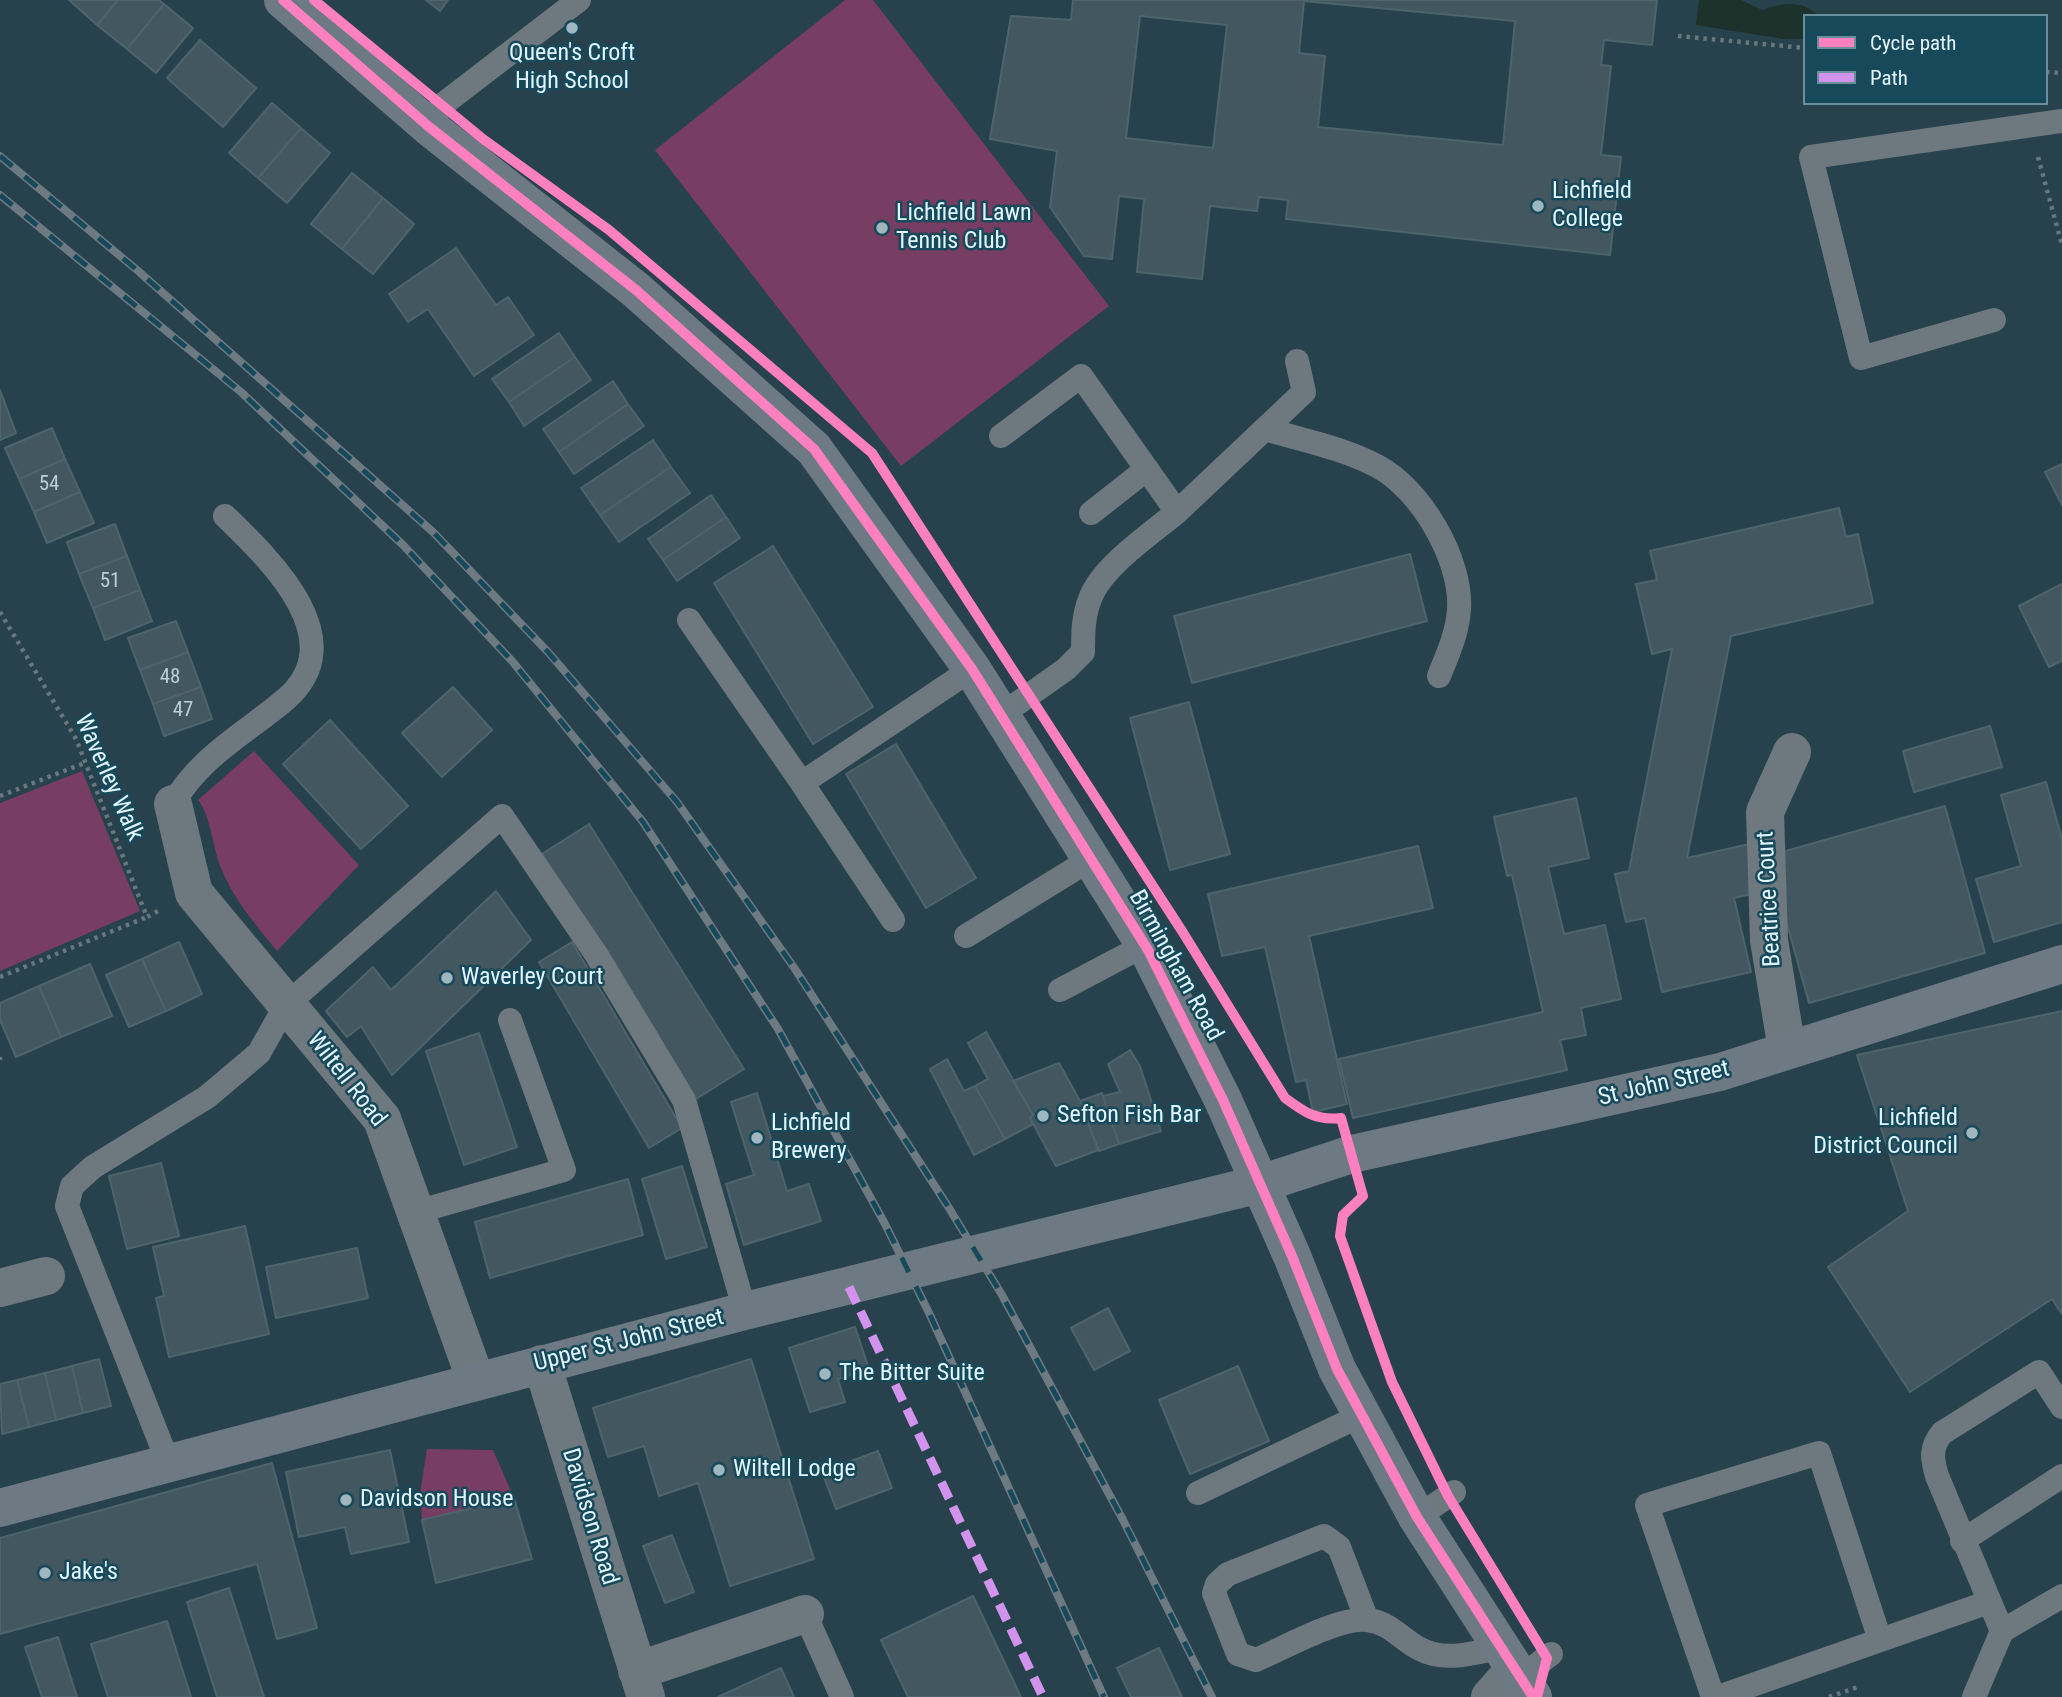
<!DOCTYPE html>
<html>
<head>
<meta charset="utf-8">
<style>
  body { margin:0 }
  #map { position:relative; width:2062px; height:1697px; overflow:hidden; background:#27424c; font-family:"Roboto Condensed",sans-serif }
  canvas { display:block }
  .legend { position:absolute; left:1803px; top:14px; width:245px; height:91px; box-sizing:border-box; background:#18495b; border:2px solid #698e9c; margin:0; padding:9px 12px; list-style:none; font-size:21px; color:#e2f6fe }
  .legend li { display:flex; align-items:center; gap:14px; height:35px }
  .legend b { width:35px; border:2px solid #698e9c }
</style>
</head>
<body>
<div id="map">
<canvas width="2062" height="1697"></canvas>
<ul class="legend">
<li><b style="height:9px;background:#ff80c0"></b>Cycle path</li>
<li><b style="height:9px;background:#d193ec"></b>Path</li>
</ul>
</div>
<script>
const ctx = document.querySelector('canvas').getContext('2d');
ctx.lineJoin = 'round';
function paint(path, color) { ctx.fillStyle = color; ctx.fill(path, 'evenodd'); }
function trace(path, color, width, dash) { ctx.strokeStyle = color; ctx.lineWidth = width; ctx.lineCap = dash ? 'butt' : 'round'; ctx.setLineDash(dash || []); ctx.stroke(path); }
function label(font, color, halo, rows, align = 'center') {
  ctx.font = font + ' "Roboto Condensed",sans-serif'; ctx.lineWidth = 5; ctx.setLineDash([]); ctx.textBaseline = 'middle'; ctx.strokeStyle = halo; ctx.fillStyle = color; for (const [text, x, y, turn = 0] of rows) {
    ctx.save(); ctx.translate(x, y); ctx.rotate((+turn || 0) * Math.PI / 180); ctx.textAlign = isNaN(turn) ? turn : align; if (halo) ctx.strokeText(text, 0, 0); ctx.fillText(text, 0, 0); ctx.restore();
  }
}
const green = new Path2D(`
  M845 0H873L1109 306 901 466 655 150Z
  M254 751 359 865 277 951C255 924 234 900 221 868 213 849 210 813 198 800Z
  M82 771 140 911 0 971V803Z
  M427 1449 493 1450 514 1498 422 1520 420 1493Z`);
const water = new Path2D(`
  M1699 0H1741L1762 10C1784 2 1803 0 1819 16H1805L1803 39H1784L1696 25Z`);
const building = new Path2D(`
  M69 0H118L97 25Z
  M118 0H159L164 4 127 49 97 25Z
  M426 0H448L440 11Z
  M1073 0H1657L1652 45 1604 40 1601 65 1611 66 1601 155 1621 157 1610 255 1286 219 1288 200 1259 197 1257 211 1210 206 1202 279 1137 272 1144 199 1119 196 1112 259 1084 256 1050 207 1057 151 990 139 1011 16 1071 20ZM1304 1 1515 21 1503 145 1318 127 1325 56 1299 53ZM1140 16 1227 25 1213 148 1126 138Z
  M164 4 193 28 156 73 127 49Z
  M200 40 256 88 223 127 167 78Z
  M272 103 301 128 258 178 229 153Z
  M301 128 330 153 287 203 258 178Z
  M352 173 383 198 342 249 311 224Z
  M383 198 414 224 373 274 342 249Z
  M456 248 496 305 508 297 534 335 474 376 428 309 408 322 389 294Z
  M559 333 575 357 509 402 492 379Z
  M575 357 591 380 524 426 509 402Z
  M613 381 628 404 559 452 543 429Z
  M0 390 16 433 0 440Z
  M628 404 644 426 574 474 559 452Z
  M52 428 65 459 19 479 5 448Z
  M653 440 671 467 600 515 581 488Z
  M65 459 80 492 34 512 19 479Z
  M2062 464V505L2045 472Z
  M671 467 690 493 619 542 600 515Z
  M80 492 94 523 47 543 34 512Z
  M711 495 726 517 663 560 648 539Z
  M1839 508 1846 537 1858 534 1873 603 1731 636 1687 858 1754 843 1765 891 1734 898 1751 972 1662 992 1645 918 1626 922 1615 874 1629 871 1672 649 1652 654 1636 584 1657 580 1650 551Z
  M726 517 740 538 677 581 663 560Z
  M115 524 127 556 79 574 67 542Z
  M773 546 873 707 813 744 714 583Z
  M1410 554 1427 621 1192 683 1174 616Z
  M127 556 140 590 93 608 79 574Z
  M2062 584V661L2049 667 2019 606Z
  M140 590 152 621 105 640 93 608Z
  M176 621 188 652 140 670 128 638Z
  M188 652 201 687 153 704 140 670Z
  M201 687 212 719 164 736 153 704Z
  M453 687 492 730 442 777 402 733Z
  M1189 702 1230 854 1170 870 1130 718Z
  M330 720 408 806 361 849 283 764Z
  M1990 726 2002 767 1914 792 1903 751Z
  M896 744 976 878 926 908 846 774Z
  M2046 782 2062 839V922L1994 942 1976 879 2021 866 2001 795Z
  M1576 798 1589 858 1548 867 1564 934 1605 925 1621 999 1581 1008 1586 1035 1560 1040 1567 1070 1353 1118 1339 1059 1543 1012 1512 875 1507 876 1494 817Z
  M1945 806 1985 953 1809 1003 1768 856Z
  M589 824 744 1069 696 1099 542 854Z
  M1418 846 1433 908 1309 936 1347 1104 1313 1112 1306 1080 1296 1082 1265 947 1222 956 1208 894Z
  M496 891 531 940 392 1075 361 1026 347 1037 326 1011 373 967 391 990Z
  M179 942 202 994 166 1011 142 959Z
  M572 942 682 1128 649 1148 539 962Z
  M142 959 166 1011 129 1027 106 975Z
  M90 964 112 1016 61 1037 39 986Z
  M39 986 61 1037 16 1057 0 1020V1003Z
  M2062 1011V1314L2052 1299 1910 1392 1828 1267 1908 1211 1857 1055Z
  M986 1032 1033 1115 1030 1118 1033 1124 1005 1139 975 1086 988 1079 968 1043Z
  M479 1033 517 1147 464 1165 426 1051Z
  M1130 1050 1140 1066 1161 1131 1119 1144 1103 1096 1120 1092 1108 1064Z
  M947 1059 964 1091 975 1086 1005 1139 974 1155 930 1069Z
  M1059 1063 1080 1101 1098 1150 1056 1166 1030 1118 1033 1115 1013 1081Z
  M757 1093 787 1191 809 1184 821 1221 744 1245 726 1184 754 1175 731 1102Z
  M1102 1093 1119 1144 1099 1151 1080 1101Z
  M161 1163 179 1236 127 1249 109 1176Z
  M682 1166 707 1247 666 1259 642 1179Z
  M628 1179 643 1235 490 1278 475 1222Z
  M245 1226 269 1334 169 1357 156 1298 164 1296 153 1247Z
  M357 1248 368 1298 276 1318 266 1267Z
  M1108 1308 1130 1351 1094 1370 1071 1328Z
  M855 1327 869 1369 838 1379 845 1402 810 1412 789 1348Z
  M99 1359 111 1406 83 1413 72 1366Z
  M751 1359 814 1559 730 1586 698 1483 659 1496 644 1446 608 1457 593 1408Z
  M72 1366 83 1413 56 1420 45 1373Z
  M1238 1366 1269 1441 1190 1474 1159 1400Z
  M45 1373 56 1420 29 1427 17 1380Z
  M17 1380 29 1427 2 1434 0 1384Z
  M390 1450 409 1542 351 1554 345 1527 299 1537 286 1472Z
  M878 1451 892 1488 836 1509 822 1472Z
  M272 1463 317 1628 277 1639 257 1564 0 1634V1538Z
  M514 1498 532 1559 436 1583 422 1520Z
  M672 1535 694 1592 665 1603 643 1546Z
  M229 1588 264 1697H217L187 1602Z
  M973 1596 1021 1697H908L881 1640Z
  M167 1621 191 1697H108L91 1644Z
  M58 1637 77 1697H42L25 1647Z
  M1159 1648 1182 1697H1131L1117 1668Z
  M781 1668 794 1697H718Z`);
const path = new Path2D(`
  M1678 36 1805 48
  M2046 72 2062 73
  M2038 157 2062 245
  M0 612 76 739 147 917 158 911
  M0 796 87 762
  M0 977 147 917
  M0 1057V1060
  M1829 1697 1858 1687`);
const lane = new Path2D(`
  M428 126 442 105 579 0
  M1994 320 1861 358 1811 157 2062 121
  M1265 429C1302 440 1343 448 1377 466 1421 489 1462 560 1459 609 1458 632 1447 656 1439 676
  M1177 512 1304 392 1297 361
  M1091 513 1147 469
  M689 620 802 783 972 669
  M1001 715 1066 669 1083 652C1083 635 1083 616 1090 599 1101 567 1151 534 1177 512L1081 376 1001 436
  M802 783 893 920
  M173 804C199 757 246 733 286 699 355 639 268 558 225 516
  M966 936 1091 859
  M1060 990 1145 945
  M416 1212 564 1170 510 1020
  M168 1462 67 1206 72 1186 93 1167 207 1097 259 1053 286 1005 502 816 596 954 684 1100 745 1311
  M1198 1493 1362 1415
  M1417 1517 1454 1492
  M1962 1541 2062 1476
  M805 1614 842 1697
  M1367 1620 1339 1547 1324 1536 1228 1574 1217 1584 1214 1593 1238 1654 1256 1660C1284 1648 1338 1617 1367 1620 1389 1622 1400 1638 1418 1648 1445 1663 1474 1653 1502 1647
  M2002 1631 1937 1476C1932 1459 1930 1448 1942 1433L2039 1372 2062 1407
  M1520 1678 1551 1654
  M1713 1697 1647 1505 1819 1453 1880 1640
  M1718 1697 1989 1602
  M1974 1697 2002 1631 2062 1596`);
const street = new Path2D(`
  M173 804 194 893 382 1119 476 1381
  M1787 1050 1769 940 1765 812 1792 752
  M0 1288 46 1276
  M542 1364 646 1697
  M637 1671 805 1614
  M1490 1697 1514 1670`);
const secondary = new Path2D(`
  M283 0 428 126 636 290 814 449 972 669 1148 950 1223 1100 1292 1256 1337 1369 1417 1517 1533 1697
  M0 1508 745 1311 1260 1184 1352 1154 1720 1072 2062 964`);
const rail = new Path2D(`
  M0 156 137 270 433 532 548 652 677 802 795 969 949 1208 1002 1295 1123 1520 1212 1697
  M0 195 241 392 403 545 512 661 643 822 778 1029 885 1224 930 1315 1104 1697`);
const quiet = new Path2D(`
  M849 1287 1043 1697`);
const cycleway = new Path2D(`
  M283 0 428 126 636 290 814 449 972 669 1148 950 1223 1100 1292 1256 1337 1369 1417 1517 1533 1697
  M314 0 483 139 609 230 872 453 1182 931 1285 1098C1304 1112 1316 1121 1341 1118L1363 1196 1343 1215 1340 1236 1392 1382 1448 1496 1547 1658 1537 1697`);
const markers = [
  [572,28,7,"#a1b7c0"],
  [1538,206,7,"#a1b7c0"],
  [882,228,7,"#a1b7c0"],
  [447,978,7,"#a1b7c0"],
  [1043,1116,7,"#a1b7c0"],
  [1972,1133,7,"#a1b7c0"],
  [757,1138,7,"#a1b7c0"],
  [825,1374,7,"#a1b7c0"],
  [719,1470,7,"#a1b7c0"],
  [346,1500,7,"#a1b7c0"],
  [45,1573,7,"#a1b7c0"]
];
const numberNames = [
  ["54",49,485],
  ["51",110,582],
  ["48",170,678],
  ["47",183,711]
];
const poiNames = [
  ["Queen's Croft",572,54,"center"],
  ["High School",572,82,"center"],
  ["Lichfield",1552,192],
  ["College",1552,220],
  ["Lichfield Lawn",896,214],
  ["Tennis Club",896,242],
  ["Waverley Court",461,978],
  ["Sefton Fish Bar",1057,1116],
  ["Lichfield",1958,1119,"right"],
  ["District Council",1958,1147,"right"],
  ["Lichfield",771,1124],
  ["Brewery",771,1152],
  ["The Bitter Suite",839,1374],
  ["Wiltell Lodge",733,1470],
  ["Davidson House",360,1500],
  ["Jake's",59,1573]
];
const streetNames = [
  ["Waverley Walk",108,778,66],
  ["Beatrice Court",1770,899,-93],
  ["Birmingham Road",1175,966,61],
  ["Wiltell Road",346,1080,52],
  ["St John Street",1664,1084,-13],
  ["Upper St John Street",629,1341,-14],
  ["Davidson Road",589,1517,73]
];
paint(green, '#773d62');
paint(water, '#1c322a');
paint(building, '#425760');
trace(building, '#4e646c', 2);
trace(path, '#68767e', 4.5, [3.5, 5]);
trace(lane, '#6d787f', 24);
trace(street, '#6d787f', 38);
trace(secondary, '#6d7983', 38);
trace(rail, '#6e7a82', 8);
trace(rail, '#18495b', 5, [16]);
trace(quiet, '#d193ec', 9, [18, 9]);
trace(cycleway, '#ff80c0', 10);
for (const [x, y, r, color] of markers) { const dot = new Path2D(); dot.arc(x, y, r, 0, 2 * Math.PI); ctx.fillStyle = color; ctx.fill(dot); trace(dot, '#18495b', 2.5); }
label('21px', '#baced6', null, numberNames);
label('24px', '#e2f6fe', '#18495b', poiNames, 'left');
label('24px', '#e2f6fe', '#18495b', streetNames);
</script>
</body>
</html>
